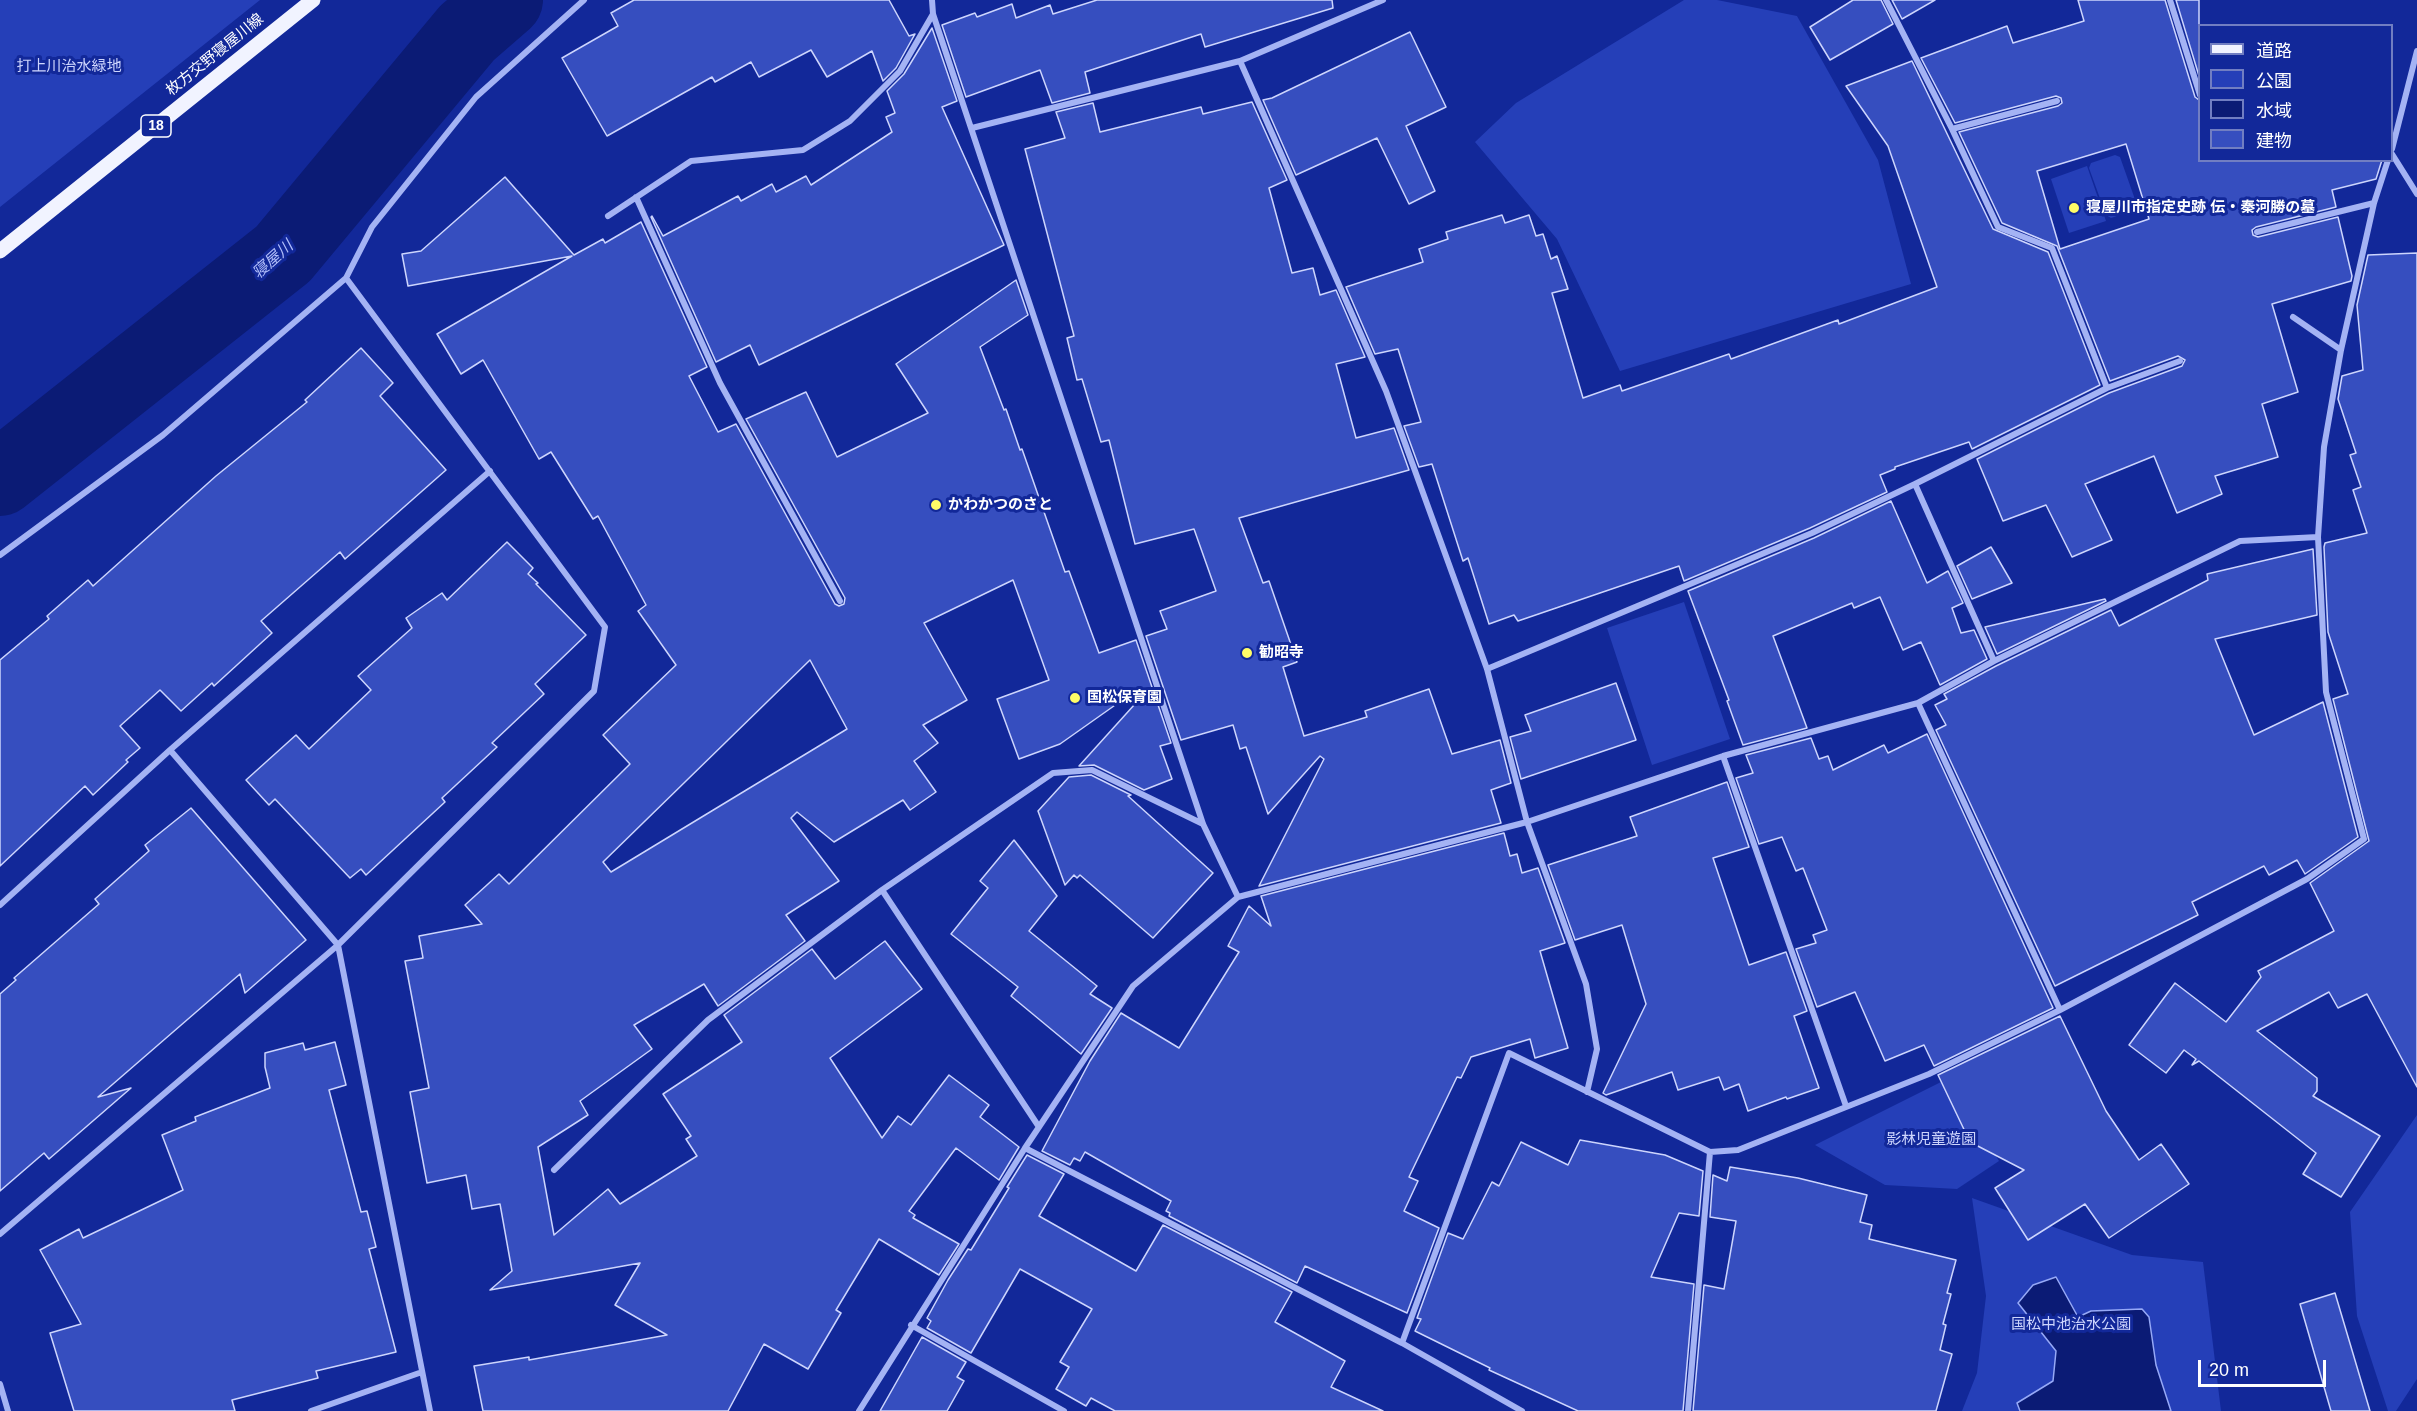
<!DOCTYPE html>
<html>
<head>
<meta charset="utf-8">
<style>
  body { margin:0 }
  #map { position:relative; width:2417px; height:1411px; overflow:hidden; background:#122899; font-family:Helvetica,"Noto Sans JP",sans-serif }
  canvas { display:block }
  .legend { position:absolute; left:2198px; top:24px; width:195px; height:138px; box-sizing:border-box; background:#122899; border:2px solid #717ec2; margin:0; padding:8px 10px; list-style:none; font-size:18px; color:#fff }
  .legend li { display:flex; align-items:center; gap:12px; height:30px }
  .legend b { width:30px; border:2px solid #717ec2 }
  .scale { position:absolute; left:2198px; top:1360px; width:128px; height:27px; box-sizing:border-box; border:3px solid #fff; border-top:0; padding-left:8px; font-size:18px; line-height:21px; white-space:nowrap; color:#fff; -webkit-text-stroke:4px #122899; paint-order:stroke }
</style>
</head>
<body>
<div id="map">
<canvas width="2417" height="1411"></canvas>
<ul class="legend">
<li><b style="height:8px;background:#f1f3ff"></b>道路</li>
<li><b style="height:16px;background:#253fb8"></b>公園</li>
<li><b style="height:16px;background:#0b1b75"></b>水域</li>
<li><b style="height:16px;background:#364ebf"></b>建物</li>
</ul>
<div class="scale">20 m</div>
</div>
<script>
const ctx = document.querySelector('canvas').getContext('2d');
ctx.lineJoin = 'round';
function paint(path, color) { ctx.fillStyle = color; ctx.fill(path, 'evenodd'); }
function trace(path, color, width, dash) { ctx.strokeStyle = color; ctx.lineWidth = width; ctx.lineCap = dash ? 'butt' : 'round'; ctx.setLineDash(dash || []); ctx.stroke(path); }
function label(font, color, halo, rows, align = 'center') {
  ctx.font = font + ' Helvetica,"Noto Sans JP",sans-serif'; ctx.lineWidth = 6; ctx.setLineDash([]); ctx.textBaseline = 'middle'; ctx.strokeStyle = halo; ctx.fillStyle = color; for (const [text, x, y, turn = 0] of rows) {
    ctx.save(); ctx.translate(x, y); ctx.rotate((+turn || 0) * Math.PI / 180); ctx.textAlign = isNaN(turn) ? turn : align; if (halo) ctx.strokeText(text, 0, 0); ctx.fillText(text, 0, 0); ctx.restore();
  }
}
const green = new Path2D(`
  M0 0H260L0 207Z
  M1684 0H1717L1797 16 1878 160 1911 284 1620 371 1557 239 1475 142 1516 103Z
  M2115 155 2120 157 2137 205 2135 210 2111 218 2106 215 2089 168 2091 163Z
  M2087 166 2106 221 2069 233 2051 179Z
  M1684 602 1730 739 1652 765 1607 628Z
  M1949 1078 1999 1161 1957 1189 1885 1185 1815 1145Z
  M2417 1115V1379L2396 1411H2388L2357 1316 2350 1212Z
  M1972 1198 2132 1255 2203 1262 2221 1411H1962L1977 1373 1986 1296Z`);
const water = new Path2D(`
  M2056 1277 2078 1317 2091 1311 2142 1309 2149 1317 2156 1365 2171 1411H2020L2017 1403 2053 1381 2056 1351 2018 1303 2033 1285Z`);
const river = new Path2D(`
  M0 478 283 254 467 33 505 0`);
const building = new Path2D(`
  M634 0H889L909 36 915 34 896 68 883 81 872 51 827 77 811 50 759 77 751 62 715 82 712 77 607 136 562 58 618 26 611 13Z
  M1097 0H1332L1333 8 1205 47 1201 34 1085 72 1090 93 1052 103 1040 70 966 97 942 25 975 13 977 17 1012 4 1016 18 1050 5 1053 14Z
  M1853 0H1881L1893 24 1830 60 1810 27Z
  M1892 0H1935L1902 19Z
  M2078 0H2165L2195 97 2199 100V160H2382L2376 179 2332 190 2336 207 2256 227 2252 230 2253 235 2258 237 2338 217 2352 276 2351 281 2272 304 2298 392 2262 404 2278 457 2215 476 2222 494 2177 513 2154 456 2085 484 2112 540 2072 557 2046 505 2003 521 1977 459 2109 393 2182 366 2185 360 2178 356 2110 381 2057 246 2002 223 1959 132 2058 106 2062 103 2061 98 2056 96 1955 123 1921 58 2007 26 2013 43 2084 21ZM2126 144 2149 219 2060 249 2037 171Z
  M2176 0H2199V76Z
  M932 28 957 101 942 107 1004 245 759 365 750 345 716 362 651 217 652 216 663 236 738 196 741 201 772 184 776 192 806 176 811 185 892 132 886 117 895 113 887 91 904 74Z
  M1410 32 1446 107 1406 126 1435 191 1409 204 1377 138 1296 175 1263 100 1272 98Z
  M1912 61 1993 229 2048 252 2100 385 1972 449 1969 442 1895 467V469L1880 475 1887 492 1810 528 1684 581 1679 566 1518 621 1514 615 1489 624 1468 558 1463 561 1432 464 1419 467 1404 426 1421 422 1398 349 1375 354 1346 287 1423 262 1419 249 1448 239 1446 232 1502 215 1505 223 1529 215 1536 236 1543 234 1551 259 1557 256 1568 289 1552 293 1583 398 1620 385 1622 391 1729 354 1731 359 1838 320 1839 324 1937 287 1888 146 1846 86Z
  M1252 102 1287 180 1269 188 1292 273 1313 268 1320 295 1336 290 1365 357 1336 364 1356 438 1394 428 1409 470 1239 518 1263 583 1269 581 1297 662 1283 667 1304 736 1367 717 1365 711 1429 689 1452 754 1500 740 1511 783 1491 790 1501 823 1259 886 1324 759 1320 756 1268 814 1246 747 1240 749 1233 725 1181 740 1146 636 1167 629 1160 611 1216 591 1194 529 1135 544 1109 440 1101 442 1082 379 1077 380 1067 338 1074 336 1025 149 1065 138 1056 112 1093 103 1100 132 1201 107 1203 114Z
  M505 177 574 255 603 239 605 243 641 222 707 367 689 376 718 432 736 424 835 604 839 606 844 604 845 598 746 419 806 392 837 457 928 413 896 364 1016 280 1028 315 980 347 1004 410 1006 409 1020 450 1022 449 1065 572 1069 571 1099 653 1136 640 1171 743 1160 746 1172 779 1144 790 1094 765 1079 766 1135 704 1128 696 1060 744 1019 759 997 699 1049 680 1013 580 924 623 967 700 923 725 938 743 914 761 936 792 910 810 903 800 834 842 797 812 791 818 839 881 786 915 805 941 718 1006 704 984 634 1025 652 1049 580 1101 588 1115 538 1147 554 1235 608 1189 620 1204 697 1156 686 1139 691 1136 663 1094 742 1042 724 1015 812 949 835 979 885 941 922 989 830 1058 882 1138 898 1116 911 1125 949 1075 989 1105 980 1117 1019 1147 999 1180 956 1148 909 1211 915 1215 913 1218 959 1244 939 1275 879 1239 836 1310 841 1313 808 1369 764 1344 728 1411H483L474 1366 529 1357V1360L667 1335 615 1305 640 1263 490 1290 512 1271 500 1204 472 1209 466 1175 427 1183 410 1092 429 1088 405 961 423 958 419 936 482 924 465 905 499 874 509 884 630 764 603 735 676 665 638 611 646 605 598 516 593 519 551 452 539 459 483 360 461 374 437 334 572 256 408 286 402 254 421 251ZM810 660 847 729 611 872 603 862Z
  M2417 253V1087L2367 994 2338 1008 2329 992 2257 1031 2317 1078V1091L2313 1096 2380 1136 2341 1197 2303 1174 2316 1153 2199 1061 2192 1065 2196 1059 2184 1050 2166 1073 2129 1045 2175 983 2226 1022 2261 977 2258 971 2334 931 2310 883 2369 841 2333 699 2348 694 2328 632 2324 547 2325 543 2367 533 2353 490 2361 487 2350 455 2356 453 2338 399 2342 376 2363 370 2357 305 2368 255Z
  M361 348 393 383 380 396 446 470 345 559 340 552 261 621 272 633 214 686 212 683 181 711 160 690 120 726 140 748 126 760 128 762 93 795 85 786 0 866V660L49 619 47 616 88 580 93 586 216 476 307 402 305 400Z
  M1891 501 1927 583 1948 571 1963 603 1952 608 1961 633 1974 630 1987 659 1940 685 1921 642 1903 650 1880 597 1854 608 1852 603 1773 636 1807 728 1743 745 1727 701 1729 700 1688 591 1814 538Z
  M507 542 533 568 528 574 538 583 536 584 586 635 535 684 544 694 492 743 497 747 442 798 445 802 366 875 361 869 350 878 275 799 269 805 246 780 296 735 309 749 371 690 358 676 412 628 406 618 442 593 447 600Z
  M1991 547 2012 583 1972 599 1957 566Z
  M2313 549 2317 615 2215 639 2254 735 2323 702 2358 837 2305 874 2297 860 2269 875 2264 866 2192 902 2198 915 2055 986 1936 730 1946 725 1935 705 1947 699 1944 694 1996 666 2111 610 2119 626 2208 580 2207 574Z
  M2105 599 2106 601 1997 654 1985 627Z
  M1616 683 1636 740 1521 779 1510 737 1531 731 1525 715Z
  M1927 734 2053 1008 1934 1066 1924 1045 1885 1061 1855 992 1817 1007 1796 949 1816 943 1813 935 1827 930 1803 868 1796 871 1782 837 1759 844 1736 778 1753 773 1746 755 1811 738 1819 759 1828 756 1833 770 1884 745 1888 753Z
  M1091 775 1131 795 1128 796 1213 873 1153 938 1080 875 1077 878 1074 875 1065 885 1038 811 1069 777Z
  M1727 782 1749 847 1713 858 1749 965 1786 952 1807 1011 1794 1016 1819 1088 1787 1099 1786 1097 1748 1111 1739 1084 1724 1090 1719 1077 1678 1090 1672 1072 1606 1095 1603 1093 1646 1004 1622 925 1575 940 1548 865 1637 836 1630 817Z
  M191 808 306 940 245 993 240 974 98 1097 131 1088 49 1159 44 1153 0 1191V994L16 980 14 978 99 904 95 899 149 851 145 845Z
  M1504 833 1510 856 1517 854 1522 873 1538 868 1565 943 1540 951 1568 1048 1535 1058 1530 1039 1471 1057 1461 1078 1457 1077 1409 1177 1418 1181 1404 1211 1439 1228 1407 1313 1305 1266 1297 1283 1169 1216 1170 1213 1166 1211 1171 1201 1085 1152 1080 1161 1074 1158 1070 1165 1042 1151 1090 1061 1121 1013 1179 1048 1239 952 1228 946 1249 906 1271 926 1261 896Z
  M1014 840 1057 896 1029 931 1097 986 1090 994 1112 1008 1081 1054 1011 996 1018 987 951 934 988 888 980 881Z
  M2060 1016 2106 1111 2139 1160 2161 1144 2189 1184 2109 1238 2085 1204 2028 1240 1995 1188 2024 1170 1970 1142 1938 1075Z
  M335 1042 346 1085 329 1090 361 1212 367 1211 376 1247 369 1249 396 1352 316 1371 318 1378 232 1400 235 1411H74L50 1333 81 1324 40 1250 79 1229 83 1238 183 1190 162 1135 196 1121 195 1117 270 1088 265 1067V1053L303 1043 305 1050Z
  M1580 1140 1665 1155 1703 1171 1699 1216 1679 1213 1651 1277 1694 1284 1683 1411H1578L1489 1370 1490 1368 1415 1331 1421 1319 1417 1318 1448 1233 1463 1239 1492 1182 1499 1186 1521 1142 1568 1165Z
  M1027 1155 1064 1174 1039 1216 1136 1271 1163 1225 1292 1292 1275 1322 1345 1361 1331 1387 1383 1411H1115L1091 1398 1086 1406 1056 1389 1069 1367 1060 1362 1092 1309 1020 1269 971 1353 927 1328 931 1321 927 1318 948 1280 968 1249 971 1250 1009 1188 1007 1187Z
  M1730 1167 1798 1178 1867 1195 1860 1222 1872 1225 1869 1239 1956 1260 1947 1293 1951 1294 1943 1324 1946 1325 1940 1350 1952 1354 1936 1411H1693L1704 1285 1724 1289 1736 1221 1710 1217 1713 1175 1727 1181Z
  M2335 1293 2357 1367 2370 1411H2331L2300 1304Z
  M922 1337 966 1362 957 1377 964 1381 947 1411H880Z`);
const minor = new Path2D(`
  M932 0 933 14 1203 824 1238 897
  M1886 0 1952 129 1998 227 2052 248 2107 388 1915 484
  M2170 0 2200 95
  M1240 61 1383 0
  M972 128 1240 61 1386 391 1487 669 1527 822 1586 984 1597 1049 1587 1092
  M1952 129 2057 101
  M2392 149 2417 51
  M2392 154 2417 194
  M636 197 720 383 840 601
  M608 216 691 161 803 150 850 121 900 71 933 14
  M2257 232 2374 203
  M346 278 605 627 594 691 338 945 430 1411
  M2293 317 2341 350
  M2107 388 2180 361
  M0 555 163 435 346 278 372 227 476 97 584 0
  M1487 669 1812 533 1915 484 1994 661
  M1918 703 2060 1010
  M1723 756 1846 1106
  M882 890 1039 1127
  M0 905 170 750 490 471
  M554 1170 708 1020 882 890 1053 773 1092 770 1203 824
  M0 1234 338 945 170 750
  M911 1325 1064 1411
  M1402 1343 1509 1053 1710 1152
  M0 1384 8 1411
  M311 1411 422 1372
  M859 1411 1025 1148
  M1522 1411 1402 1343 1025 1148 1133 986 1238 897 1527 822 1723 756 1918 703 1994 661 2240 541 2318 537
  M1688 1411 1710 1152 1738 1150 1929 1074 2060 1010 2307 879 2364 839 2326 692 2318 537 2324 447 2341 350 2374 203 2388 160`);
const primary = new Path2D(`
  M0 251 313 0`);
const markers = [
  [2074,208,6,"#fffc67"],
  [936,505,6,"#fffc67"],
  [1247,653,6,"#fffc67"],
  [1075,698,6,"#fffc67"]
];
const shields = [
  [156,126,30]
];
const shieldNames = [
  ["18",156,126]
];
const streetNames = [
  ["枚方交野寝屋川線",215,55,-39]
];
const parkNames = [
  ["打上川治水緑地",69,67],
  ["影林児童遊園",1931,1140],
  ["国松中池治水公園",2071,1325]
];
const poiNames = [
  ["寝屋川市指定史跡 伝・秦河勝の墓",2086,208],
  ["かわかつのさと",948,505],
  ["勧昭寺",1259,653],
  ["国松保育園",1087,698]
];
const waterNames = [
  ["寝屋川",273,260,-42]
];
paint(green, '#253fb8');
paint(water, '#0b1b75');
trace(water, '#96a9f7', 1.5);
trace(river, '#0b1b75', 76);
paint(building, '#364ebf');
trace(building, '#cdd5fd', 1.5);
trace(minor, '#a4b3f4', 6);
trace(primary, '#f1f3ff', 15);
for (const [x, y, r, color] of markers) { const dot = new Path2D(); dot.arc(x, y, r, 0, 2 * Math.PI); ctx.fillStyle = color; ctx.fill(dot); trace(dot, '#122899', 2); }
for (const [x, y, w] of shields) { const box = new Path2D(); box.roundRect(x - w / 2, y - 11, w, 22, 4.5); ctx.fillStyle = '#122899'; ctx.fill(box); trace(box, '#fff', 1.5); }
label('bold 14px', '#fff', null, shieldNames);
label('15px', '#fff', '#122899', streetNames);
label('15px', '#cdd5fd', '#122899', parkNames);
label('bold 15px', '#fff', '#122899', poiNames, 'left');
label('italic 16px', '#b1befa', '#122899', waterNames);
</script>
</body>
</html>
